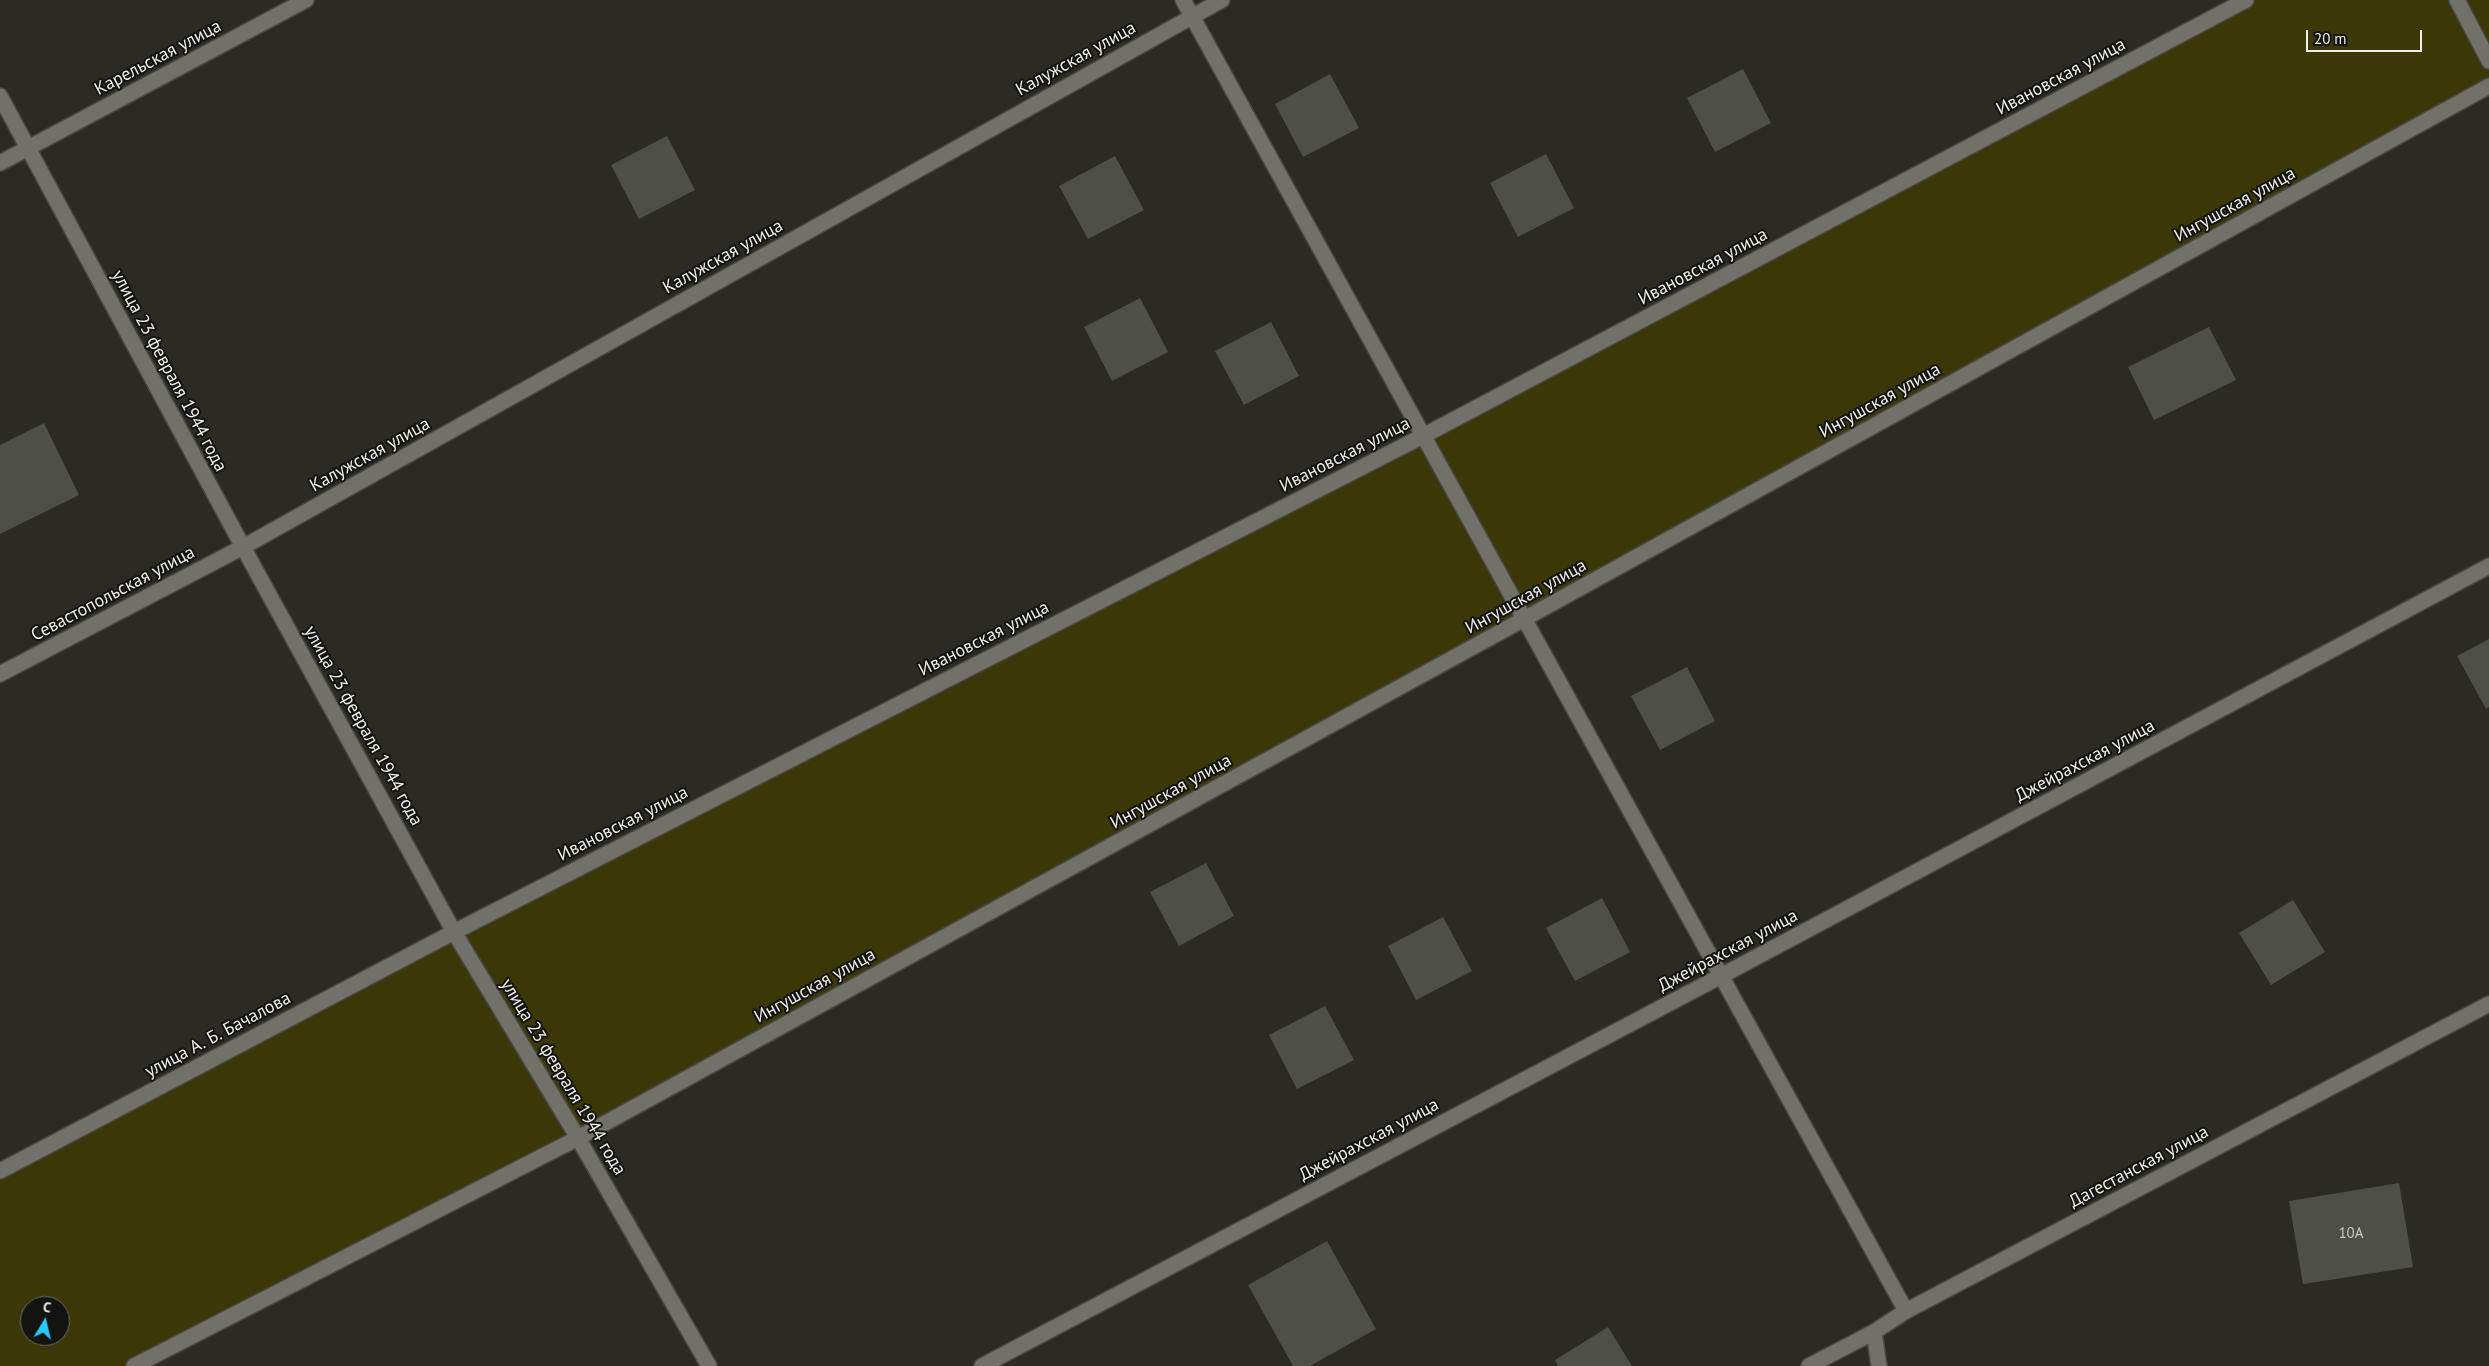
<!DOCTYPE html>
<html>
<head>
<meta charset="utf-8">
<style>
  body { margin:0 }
  #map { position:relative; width:2489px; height:1366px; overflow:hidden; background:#2b2a25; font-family:"PT Sans",sans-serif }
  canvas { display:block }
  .north { position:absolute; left:20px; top:1296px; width:50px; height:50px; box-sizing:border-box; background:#131310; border:1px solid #6b6b68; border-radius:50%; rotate:9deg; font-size:14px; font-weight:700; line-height:20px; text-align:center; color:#efeeeb }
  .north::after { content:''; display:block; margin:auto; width:18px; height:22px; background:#29c8ff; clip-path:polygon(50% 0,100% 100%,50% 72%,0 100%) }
  .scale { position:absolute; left:2306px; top:30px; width:116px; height:22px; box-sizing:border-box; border:2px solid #efeeeb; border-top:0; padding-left:6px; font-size:15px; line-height:18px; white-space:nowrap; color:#efeeeb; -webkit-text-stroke:4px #131310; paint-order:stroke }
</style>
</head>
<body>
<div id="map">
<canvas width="2489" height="1366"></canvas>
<div class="north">С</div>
<div class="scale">20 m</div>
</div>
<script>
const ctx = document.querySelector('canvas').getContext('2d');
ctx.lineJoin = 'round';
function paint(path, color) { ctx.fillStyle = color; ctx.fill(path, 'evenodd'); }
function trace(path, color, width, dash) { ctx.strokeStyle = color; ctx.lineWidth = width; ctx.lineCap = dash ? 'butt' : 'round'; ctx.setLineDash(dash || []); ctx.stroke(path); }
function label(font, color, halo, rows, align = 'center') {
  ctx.font = font + ' "PT Sans",sans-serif'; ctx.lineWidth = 4; ctx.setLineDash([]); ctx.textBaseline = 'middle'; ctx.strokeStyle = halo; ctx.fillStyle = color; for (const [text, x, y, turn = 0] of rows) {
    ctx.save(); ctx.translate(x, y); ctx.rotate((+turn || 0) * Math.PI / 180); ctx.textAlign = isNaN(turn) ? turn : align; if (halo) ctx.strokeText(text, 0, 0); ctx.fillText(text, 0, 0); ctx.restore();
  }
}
const green = new Path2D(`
  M2246 0H2489V86L149 1366H0V1171ZM30 1306H60V1336H30Z`);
const building = new Path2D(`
  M1743 69 1771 123 1715 152 1687 98Z
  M1330 74 1359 128 1303 157 1275 104Z
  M667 136 695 190 639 219 611 165Z
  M1546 154 1574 208 1518 237 1490 183Z
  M1115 156 1144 210 1088 239 1059 186Z
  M1140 298 1168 352 1112 381 1084 327Z
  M1271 322 1299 376 1244 405 1215 351Z
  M2209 327 2236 380 2154 420 2128 367Z
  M44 423 79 495 0 534V445Z
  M2489 639V707L2486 709 2457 656Z
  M1687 667 1715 721 1660 750 1631 696Z
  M1206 863 1234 916 1179 946 1150 892Z
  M1602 898 1630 952 1575 981 1546 928Z
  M2293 900 2325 952 2271 985 2239 933Z
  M1443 917 1472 971 1416 1000 1388 946Z
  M1325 1006 1354 1060 1297 1089 1269 1035Z
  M2399 1183 2413 1267 2303 1284 2289 1201Z
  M1327 1241 1376 1329 1310 1366H1293L1248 1285Z
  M1608 1327 1632 1366H1558L1555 1360Z`);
const lane = new Path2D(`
  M1874 1332 1879 1366`);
const street = new Path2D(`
  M1183 0 1906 1311
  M2457 0 2489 61
  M0 96 243 547 454 932 578 1138 709 1366
  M0 163 306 0
  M0 674 243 547 1222 0
  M0 1171 454 932 1423 436 2246 0
  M134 1366 578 1138 1524 619 2489 86
  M982 1366 1721 976 2489 566`);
const secondary = new Path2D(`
  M1809 1366 1874 1332 1906 1311 2489 1004`);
const numberNames = [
  ["10А",2351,1234]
];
const streetNames = [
  ["Карельская улица",158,58,-28],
  ["Калужская улица",1076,59,-29],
  ["Ивановская улица",2061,77,-28],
  ["Ингушская улица",2235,205,-29],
  ["Калужская улица",723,257,-29],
  ["Ивановская улица",1703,267,-28],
  ["улица 23 февраля 1944 года",169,371,62],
  ["Ингушская улица",1880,401,-29],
  ["Калужская улица",370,455,-29],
  ["Ивановская улица",1345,455,-27],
  ["Севастопольская улица",113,594,-28],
  ["Ингушская улица",1526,597,-29],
  ["Ивановская улица",984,639,-27],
  ["улица 23 февраля 1944 года",363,726,61],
  ["Джейрахская улица",2085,761,-28],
  ["Ингушская улица",1171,792,-29],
  ["Ивановская улица",623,824,-27],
  ["Джейрахская улица",1728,951,-28],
  ["Ингушская улица",815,986,-29],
  ["улица А. Б. Бачалова",218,1035,-28],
  ["улица 23 февраля 1944 года",563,1077,59],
  ["Джейрахская улица",1369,1140,-28],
  ["Дагестанская улица",2139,1167,-28]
];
paint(green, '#3b3706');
paint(building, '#4f4f49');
trace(lane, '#484843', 18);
trace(street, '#484843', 18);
trace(secondary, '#484843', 18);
trace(lane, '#71716a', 15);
trace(street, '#71716a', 15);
trace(secondary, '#71716a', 15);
label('15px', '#c7c6c2', null, numberNames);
label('18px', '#efeeeb', '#131310', streetNames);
</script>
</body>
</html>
